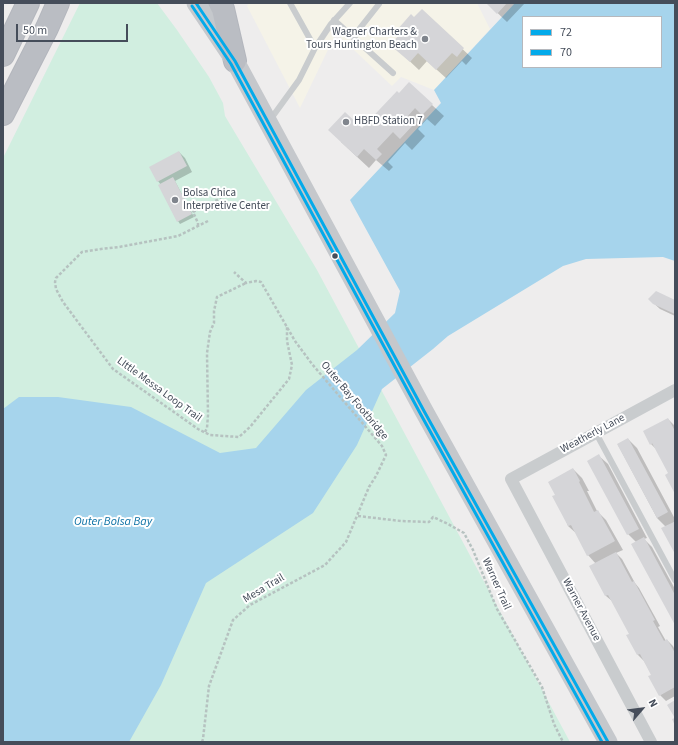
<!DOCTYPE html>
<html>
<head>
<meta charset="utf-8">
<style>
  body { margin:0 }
  #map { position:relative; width:678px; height:745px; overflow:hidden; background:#eeeded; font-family:"Source Sans 3",sans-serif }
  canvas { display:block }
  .frame { position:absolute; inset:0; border:4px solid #454d5a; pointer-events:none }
  .legend { position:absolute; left:522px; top:16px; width:140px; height:52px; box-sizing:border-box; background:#fff; border:1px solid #b5b8bd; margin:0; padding:5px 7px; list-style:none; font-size:12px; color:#454d5a }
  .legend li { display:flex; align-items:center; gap:8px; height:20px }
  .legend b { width:20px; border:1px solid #b5b8bd }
  .north { position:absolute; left:622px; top:689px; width:40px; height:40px; -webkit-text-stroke:3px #fff; paint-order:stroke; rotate:62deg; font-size:11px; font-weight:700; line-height:16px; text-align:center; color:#454d5a }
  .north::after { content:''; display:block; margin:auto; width:14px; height:18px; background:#454d5a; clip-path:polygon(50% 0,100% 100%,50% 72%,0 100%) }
  .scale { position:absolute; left:16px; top:24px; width:112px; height:18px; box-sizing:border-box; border:2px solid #454d5a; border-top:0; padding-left:5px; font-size:12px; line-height:14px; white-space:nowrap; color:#454d5a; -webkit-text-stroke:3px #fff; paint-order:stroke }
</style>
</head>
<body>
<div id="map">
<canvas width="678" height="745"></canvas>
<div class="frame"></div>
<ul class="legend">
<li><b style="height:5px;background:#03aaea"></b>72</li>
<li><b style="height:5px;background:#03aaea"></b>70</li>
</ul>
<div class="north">N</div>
<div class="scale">50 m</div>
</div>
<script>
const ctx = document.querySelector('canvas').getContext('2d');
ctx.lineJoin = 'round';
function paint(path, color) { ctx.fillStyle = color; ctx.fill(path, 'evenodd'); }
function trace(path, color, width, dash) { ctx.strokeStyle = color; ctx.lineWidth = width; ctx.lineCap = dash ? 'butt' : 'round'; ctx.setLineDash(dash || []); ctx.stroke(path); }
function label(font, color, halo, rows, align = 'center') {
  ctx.font = font + ' "Source Sans 3",sans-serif'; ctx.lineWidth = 4; ctx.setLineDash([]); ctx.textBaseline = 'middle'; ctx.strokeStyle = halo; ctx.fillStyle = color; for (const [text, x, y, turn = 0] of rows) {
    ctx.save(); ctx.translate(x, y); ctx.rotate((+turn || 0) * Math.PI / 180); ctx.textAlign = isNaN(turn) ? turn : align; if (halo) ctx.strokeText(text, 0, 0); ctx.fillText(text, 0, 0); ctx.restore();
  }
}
const commercial = new Path2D(`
  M249 3H477L490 29 434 90 401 77 392 86 336 33 300 108 247 6Z`);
const green = new Path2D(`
  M80 3H157L177 30 209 77 223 103 225 116 317 270 570 742H3V158Z`);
const water = new Path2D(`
  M515 3H675V261L663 257 586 259 563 266 448 336 433 349 382 389 357 445 313 513 206 583 161 685 129 742H3V409L19 397H58L131 407 220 453 256 448 306 390 357 350 395 313 400 291 350 200 441 103 434 90ZM523 17H661V67H523Z`);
const shadow = new Path2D(`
  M487 3H525L507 22Z
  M422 11 472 58 466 65 462 61 446 78 427 61 419 70 401 53 414 19Z
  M399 95 432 105 444 116 435 126 427 119 418 129 425 136 412 150 405 143 388 162 393 167 389 171 376 160 369 168 341 142 362 129Z
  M179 152 185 158 192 172 175 181 194 217 180 224 178 221 161 185 158 181Z
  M649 299 675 301V316L660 309Z
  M668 419 675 426V492L669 473 656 449 651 444Z
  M628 439 637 448 675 519V522L673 523 675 524V552L666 527 657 518 618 445Z
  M599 456 608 464 647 538 644 539 652 547 675 589V623L636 542 628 534Z
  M573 469 582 478 589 491H587L597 511 606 520 623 550 616 553 622 559 635 583 639 588 660 626 658 627 666 641 667 640 673 646 675 650V696L666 701 660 695 652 675 644 661 638 655 628 636 630 634 612 601 606 596 596 564 588 555 577 534 568 526 556 495Z`);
const building = new Path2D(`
  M486 3H507L497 14Z
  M422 9 464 48 457 57 452 53 436 70 418 53 410 62 390 45 400 34 397 30 411 14 414 17Z
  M409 82 433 104 422 115 415 108 407 117 414 124 400 139 393 132 377 149 382 154 376 160 364 149 357 157 328 130 345 112 362 128 397 91 399 93Z
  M179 151 187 166 157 182 149 167Z
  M173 177 192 214 177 222 158 185Z
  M656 291 675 300V314L653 304 648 299Z
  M668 418 675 431V494L665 475 668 473 652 443 650 445 643 431Z
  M628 438 668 512 657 518 617 444Z
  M599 454 639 529 627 535 587 461Z
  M573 468 580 481 579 482 594 512 598 510 615 541 587 556 571 525 568 526 552 496 555 495 548 482Z
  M674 522 675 524V554L661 528Z
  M644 537 675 595V625L631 544Z
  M616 552 632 582 634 581 655 620 653 621 664 641 667 639 675 653V687L659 696 648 676 651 675 640 654 637 655 626 635 629 634 608 595 605 596 589 566Z
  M675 700V726L672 719 675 718 667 705Z`);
const path = new Path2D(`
  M208 221 178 236 119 247 101 249 82 252 56 278 55 282 56 289 63 302 113 369 198 429 210 435 239 437 250 427 289 379 292 365 287 341V327
  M198 226V223L193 212 221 198
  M205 432 207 428 208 415 207 353 210 332 214 323V311L217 297 246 283
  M358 516 401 521 429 522 433 517 448 524 464 533 473 550 497 609 542 687 554 724 563 742
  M202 742 203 739 209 686 233 620 250 605 325 565 346 542 369 487 376 476 386 455 382 446 312 364 295 341 261 282 256 281 246 283 234 272`);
const lane = new Path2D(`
  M290 3 315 48
  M334 20 393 73
  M353 37 379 4 378 3
  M270 120 299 80 315 48 331 24 350 3
  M596 433 675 580`);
const street = new Path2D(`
  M651 742 511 479 675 390`);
const primary = new Path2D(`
  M196 3 235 61 424 411 608 742`);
const highway = new Path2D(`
  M220 3 223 9 235 61
  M3 55 28 3
  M3 114 47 28 58 3`);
const bus1 = new Path2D(`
  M196 3 235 61 424 411 608 742`);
const bus2 = new Path2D(`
  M192 6 231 64 420 413 602 742`);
const markers = [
  [425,39,4,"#80858d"],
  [346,122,4,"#80858d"],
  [175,200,4,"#80858d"],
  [335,256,3.5,"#454d5a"]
];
const poiNames = [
  ["Wagner Charters &",417,33,"right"],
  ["Tours Huntington Beach",417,46,"right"],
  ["HBFD Station 7",354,122],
  ["Bolsa Chica",183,194],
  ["Interpretive Center",183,207]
];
const streetNames = [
  ["LIttle Messa Loop Trail",159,390,36],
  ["Outer Bay Footbridge",354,401,50],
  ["Weatherly Lane",593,434,-28],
  ["Warner Trail",496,584,66],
  ["Mesa Trail",264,589,-31],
  ["Warner Avenue",581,610,62]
];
const waterNames = [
  ["Outer Bolsa Bay",113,522]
];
paint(commercial, '#f5f3e8');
paint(green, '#d1eee0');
paint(water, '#a6d4ec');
paint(shadow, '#0003');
paint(building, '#d5d5d8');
trace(highway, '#b3b6bd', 24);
trace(path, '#b6c2c0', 2.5, [3, 2]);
trace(lane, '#c9ccce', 6);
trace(street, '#c9ccce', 12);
trace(primary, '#c5c8cc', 19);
trace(highway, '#babdc3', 22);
trace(bus1, '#03aaea', 3);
trace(bus2, '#03aaea', 3);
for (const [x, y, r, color] of markers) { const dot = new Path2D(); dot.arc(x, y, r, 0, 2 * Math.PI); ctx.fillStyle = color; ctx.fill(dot); trace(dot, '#fff', 1.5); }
label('11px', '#454d5a', '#fff', poiNames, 'left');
label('11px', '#454d5a', '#fff', streetNames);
label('italic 12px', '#0c71a5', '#fff', waterNames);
</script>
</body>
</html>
